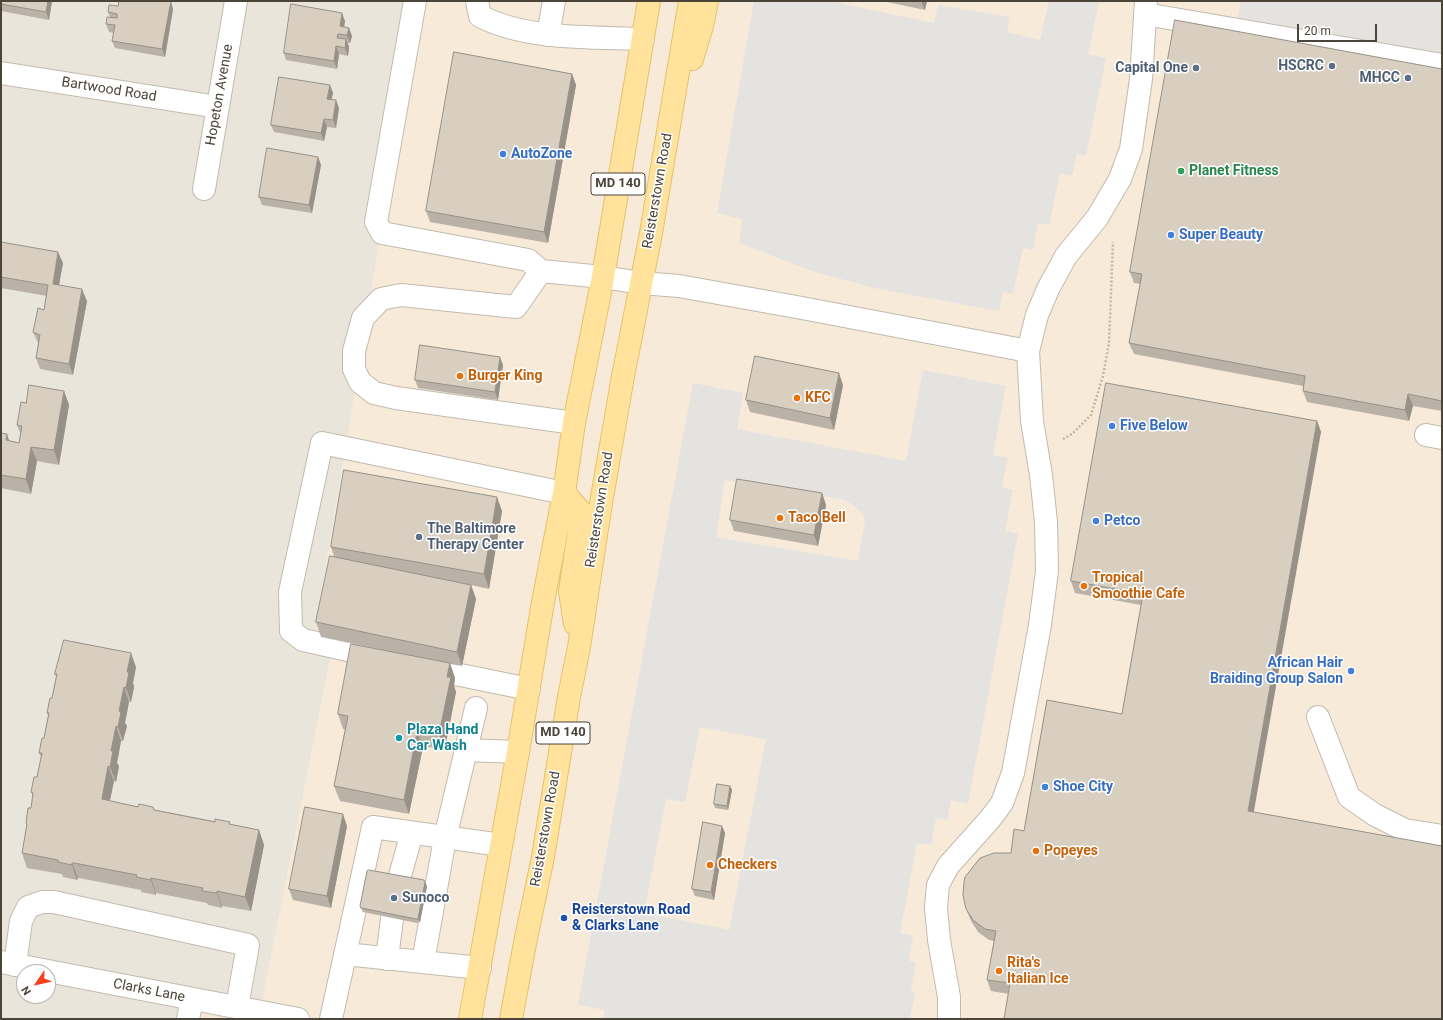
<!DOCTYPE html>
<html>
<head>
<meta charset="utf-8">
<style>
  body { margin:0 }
  #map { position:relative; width:1443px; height:1020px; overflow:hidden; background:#f6f3ec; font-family:Roboto,sans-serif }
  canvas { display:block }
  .frame { position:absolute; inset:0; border:2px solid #4b4439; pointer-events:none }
  .north { position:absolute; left:16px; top:964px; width:40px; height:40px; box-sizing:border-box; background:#fff; border:1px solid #b7b4b0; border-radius:50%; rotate:236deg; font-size:11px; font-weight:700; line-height:16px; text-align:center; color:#4b4439 }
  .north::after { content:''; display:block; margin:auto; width:14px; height:18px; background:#fc3f1d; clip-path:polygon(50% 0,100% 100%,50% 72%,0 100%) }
  .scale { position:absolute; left:1297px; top:24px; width:80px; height:18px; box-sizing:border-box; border:2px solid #4b4439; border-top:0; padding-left:5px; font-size:12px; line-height:14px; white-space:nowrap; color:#4b4439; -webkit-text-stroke:3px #fff; paint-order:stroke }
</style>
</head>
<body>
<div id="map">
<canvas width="1443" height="1020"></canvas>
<div class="frame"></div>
<div class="north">N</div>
<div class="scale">20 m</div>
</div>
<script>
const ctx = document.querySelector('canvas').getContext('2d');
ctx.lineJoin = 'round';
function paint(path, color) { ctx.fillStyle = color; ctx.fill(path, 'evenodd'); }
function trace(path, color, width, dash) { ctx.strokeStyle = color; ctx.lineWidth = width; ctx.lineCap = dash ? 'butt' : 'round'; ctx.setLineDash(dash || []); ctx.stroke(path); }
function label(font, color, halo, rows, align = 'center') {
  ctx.font = font + ' Roboto,sans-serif'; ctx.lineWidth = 3; ctx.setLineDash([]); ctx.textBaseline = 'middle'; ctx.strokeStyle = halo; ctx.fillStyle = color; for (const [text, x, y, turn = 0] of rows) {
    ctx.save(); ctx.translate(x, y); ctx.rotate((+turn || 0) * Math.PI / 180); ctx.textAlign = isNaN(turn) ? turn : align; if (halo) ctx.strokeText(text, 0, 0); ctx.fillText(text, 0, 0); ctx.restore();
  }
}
const residential = new Path2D(`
  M1 1H419L312 653 331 656 260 1013 189 1019H1ZM24 972H48V996H24Z`);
const commercial = new Path2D(`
  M419 1H1442V1019H189L193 1000 260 1013 331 657 312 653Z`);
const parking = new Path2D(`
  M754 1H829L934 23 938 5 1010 17 1007 32 1040 40 1049 1H1099L1088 54 1106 58 1086 156 1077 154 1072 176 1060 174 1049 225 1038 223 1033 250 1023 248 1013 294 1003 292 999 311 874 288 812 271 739 243 742 219 717 213Z
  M1241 1H1442V77L1234 39Z
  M923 370 1006 386 993 455 1008 458 1002 487 1013 490 1005 531 1018 534 968 804 951 800 947 820 936 818 931 845 917 843 900 933 913 936 909 961 916 962 911 992 915 993 910 1019H603L605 1010 578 1005 693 383 743 393 737 429 906 461ZM725 480 845 500 853 505 862 513 865 521 858 561 716 537ZM700 727 766 739 729 930 644 913 666 799 685 802Z`);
const path = new Path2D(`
  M1063 439 1072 434 1091 415 1103 376 1109 343 1113 242`);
const minor = new Path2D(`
  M415 1 376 222 382 233 528 260 541 271 603 277 641 283 679 286 802 308 1028 351
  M477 1 480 16C525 40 593 37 643 39
  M1145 14 1442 65
  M548 35 554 1
  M1 73 218 107
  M204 189 236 1
  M541 271 516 307 401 295 381 299 363 318 354 351V369L360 382 374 393 396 398 574 423
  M1426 435 1442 438
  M379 657 303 640 291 631 290 592 322 443 564 493
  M426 668 529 689
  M1318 717 1349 797 1375 815 1405 830 1442 836
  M465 750 518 752
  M399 879 412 833
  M345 954 480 968
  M387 959 392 918
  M1 962 298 1019
  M423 962 445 838 476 708
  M15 965 21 921 28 907 42 902H54L248 945 237 1007
  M188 1019 192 999
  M331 1019 373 827 501 845
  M949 1019V997L939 940 936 908 938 885 948 866 990 819 1002 803 1013 773 1040 625 1047 571 1046 522 1041 475 1032 421 1028 351 1037 315 1048 289 1066 256 1097 218 1120 179 1131 149 1141 79 1146 1`);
const major = new Path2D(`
  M692 59 702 26 707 1
  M564 493 582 513 570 591 575 624
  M470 1019 518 752 543 602 564 493 574 423 603 277 649 1
  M511 1019 525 943 543 857 569 697 579 647 600 509 622 382 651 233 690 1`);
const wall = new Path2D(`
  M1 1H52L49 20 1 11Z
  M882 1H927L925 10Z
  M118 6 173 9 165 57 115 48 112 41 114 33 109 32 106 24 110 17 108 12Z
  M345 21 344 27 352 36 350 43H348L349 47 348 56 339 54 337 69 286 60 284 53Z
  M1442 69V411L1413 406 1409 421 1307 402 1303 391V386L1134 354 1129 343 1140 284 1134 283 1130 272Z
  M572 74 576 85 548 243 430 222 426 211Z
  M330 85 333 93 331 100 339 108 336 128 327 127 324 141 274 132 271 125Z
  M318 157 321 165 312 213 262 205 259 197Z
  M1 242 63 263 59 285 87 301 73 375 40 369 36 358 38 344V343L33 332 44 310 47 296 1 288Z
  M503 365 498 400 418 388 415 380Z
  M843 385 834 430 750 412 746 400Z
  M64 391 69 405 59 465 37 461 31 494 1 488V433L9 441 19 443 21 435 17 425 26 403Z
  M1317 421 1321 432 1009 994 991 991 987 980 994 941 989 940 978 932 971 921 966 909 1011 853 1024 831 1122 714 1141 605 1075 593 1071 581Z
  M822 493 826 505 818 546 734 531 730 520Z
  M502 511 489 589 471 585 476 599 462 666 450 664 455 678 454 686 456 692 445 748 423 747 409 814 340 801 334 786 345 729H343L338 714 392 652 321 637 316 622 334 556 331 547Z
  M136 667 133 683 134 687 131 702H129L125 723 127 726 123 741H121L117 763 119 766 116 782 114 781 110 801 259 830 264 845 251 911 222 906V908L208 905 207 903 156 893V895L141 892V890L79 878H78L77 880 63 877 62 874 27 868 22 853 27 827 26 823 31 808 33 796 31 792 37 777 41 757 39 753 44 738 48 716 47 713 52 698 56 677 55 674Z
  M730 786 732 790 728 810 715 808 714 804Z
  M347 826 331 908 293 900 289 889Z
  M722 826 725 833 714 900 695 896 692 889Z
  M427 886 420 922 417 923 363 912 360 906Z`);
const shadedWall = new Path2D(`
  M48 1H52L49 20 46 12Z
  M171 1 173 9 165 57 162 49Z
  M921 1H927L925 10Z
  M342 13 345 21 343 34 340 26Z
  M349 28 352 36 350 43 347 35Z
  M346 39 349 47 348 56 345 48Z
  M336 46 339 54 337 69 334 61Z
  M572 74 576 85 548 243 544 232Z
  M330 85 333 93 330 107 327 99Z
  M336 100 339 108 336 128 333 120Z
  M324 119 327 127 324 141 321 133Z
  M318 157 321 165 312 213 309 205Z
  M58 252 63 263 57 296 53 284Z
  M82 289 87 301 73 375 69 364Z
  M500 357 503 365 498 400 495 392Z
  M839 373 843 385 834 430 830 418Z
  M64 391 69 405 59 465 54 450Z
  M1408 394 1413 406 1409 421 1405 410Z
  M1317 421 1321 432 1252 822 1248 811Z
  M7 434 12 449 6 440Z
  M31 447 37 461 31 494 26 479Z
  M822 493 826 505 818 546 814 535Z
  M497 497 502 511 489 589 484 574Z
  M471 585 476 599 462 666 457 652Z
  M131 653 136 667 133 683 134 687 131 702 126 688 127 672Z
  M450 663 455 678 454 686 456 692 445 748 439 734 447 677Z
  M124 687 129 702 125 723 127 726 123 741 118 727 119 711Z
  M116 726 121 741 117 763 119 766 116 782 110 767 111 751Z
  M417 732 423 747 409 814 404 800Z
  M108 766 114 781 107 814 102 799Z
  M730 786 732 790 728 810 727 806Z
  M343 814 347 826 331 908 327 896Z
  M722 826 725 833 714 900 711 892Z
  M259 830 264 845 251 911 245 897Z
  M72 863 78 878 77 880 72 865Z
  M151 878 156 893V895L151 880Z
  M425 882 427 886 420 922 418 919Z
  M217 891 222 906V908L217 893Z`);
const building = new Path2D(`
  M1 1H48L46 12 1 4Z
  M119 1H171L162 49 112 41 115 25 106 24 107 17 117 18V14L108 12 109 5 118 6Z
  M291 4 342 13 340 26 349 28 347 35 338 34 337 38 346 39 345 48 336 46 334 61 284 53Z
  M1175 20 1442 69V401L1408 394 1405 410 1303 391 1305 376 1129 343 1142 274 1130 272Z
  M454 52 572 74 544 232 426 211Z
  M279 77 330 85 327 99 336 100 333 120 324 119 321 133 271 125Z
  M267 148 318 157 309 205 259 197Z
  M1 242 58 252 53 284 82 289 69 364 36 358 40 335 33 332 38 308 44 310 48 285 1 277Z
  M420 345 500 357 495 392 415 380Z
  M755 356 839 373 830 418 746 400Z
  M1106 383 1317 421 1248 811 1442 846V1019H1004L1010 983 987 980 996 931 985 929 973 920 966 909 963 895 964 882 965 877 980 858 994 853H1011L1014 829 1024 831 1047 700 1122 714 1143 594 1071 581Z
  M29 385 64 391 54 450 31 447 26 479 1 475V433L7 434 6 440 19 443 22 426 17 425 21 402 26 403Z
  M344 470 497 497 484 574 331 547Z
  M737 479 822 493 814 535 730 520Z
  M330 556 471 585 457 652 316 622Z
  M64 640 131 653 127 672H129L126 688 124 687 119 711 121 712 118 727 116 726 111 751H113L110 767 108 766 102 799 138 807 139 804 153 807 154 810 215 822V819L230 822 229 824 259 830 245 897 217 891V893L202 891 203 888 151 878V880L136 877 137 875 74 863H72V865L58 862V860L22 853 27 824 26 823 28 808H31L33 793 31 792 34 777H37L42 753H39L42 738H44L49 713H47L50 698H52L57 674H55Z
  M351 644 450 663 447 677H451L439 734 417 732 404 800 334 786 348 716 338 714Z
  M717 784 730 786 727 806 714 804Z
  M305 807 343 814 327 896 289 889Z
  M703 822 722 826 711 892 692 889Z
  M369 870 424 880 425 882 418 919H416L361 908 360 906 367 871Z`);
const markers = [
  [1332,66,4,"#5c6f8a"],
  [1196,68,4,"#5c6f8a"],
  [1408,78,4,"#5c6f8a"],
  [503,154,4,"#3f7fe0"],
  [1181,171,4,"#2e9e5b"],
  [1171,235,4,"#3f7fe0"],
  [460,376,4,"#e8710a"],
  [797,398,4,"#e8710a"],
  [1112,426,4,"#3f7fe0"],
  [780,518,4,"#e8710a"],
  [1096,521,4,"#3f7fe0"],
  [419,537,4,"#5c6f8a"],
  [1084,586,4,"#e8710a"],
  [1351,671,4,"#3f7fe0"],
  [399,738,4,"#0f9aa8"],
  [1045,787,4,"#3f7fe0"],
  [1036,851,4,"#e8710a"],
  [710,865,4,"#e8710a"],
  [394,898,4,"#5c6f8a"],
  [564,918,4,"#1a4fb4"],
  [999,971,4,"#e8710a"]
];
const shields = [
  [618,184,54],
  [563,733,54]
];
const shieldNames = [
  ["MD 140",618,184],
  ["MD 140",563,733]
];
const serviceNames = [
  ["HSCRC",1324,66],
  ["Capital One",1188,68],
  ["MHCC",1400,78],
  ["The Baltimore",427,529,"left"],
  ["Therapy Center",427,545,"left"],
  ["Sunoco",402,898,"left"]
];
const streetNames = [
  ["Bartwood Road",109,90,9],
  ["Hopeton Avenue",220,95,-80],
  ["Reisterstown Road",658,191,-80],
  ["Reisterstown Road",600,510,-81],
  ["Reisterstown Road",546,829,-80],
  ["Clarks Lane",149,991,11]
];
const shopNames = [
  ["AutoZone",511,154],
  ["Super Beauty",1179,235],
  ["Five Below",1120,426],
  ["Petco",1104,521],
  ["African Hair",1343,663,"right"],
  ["Braiding Group Salon",1343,679,"right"],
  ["Shoe City",1053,787]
];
const leisureNames = [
  ["Planet Fitness",1189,171]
];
const foodNames = [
  ["Burger King",468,376],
  ["KFC",805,398],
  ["Taco Bell",788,518],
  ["Tropical",1092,578],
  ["Smoothie Cafe",1092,594],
  ["Popeyes",1044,851],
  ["Checkers",718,865],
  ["Rita's",1007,963],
  ["Italian Ice",1007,979]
];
const cultureNames = [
  ["Plaza Hand",407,730],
  ["Car Wash",407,746]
];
const transitNames = [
  ["Reisterstown Road",572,910],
  ["& Clarks Lane",572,926]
];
paint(residential, '#eae5da');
paint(commercial, '#f7ead8');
paint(parking, '#e5e3e0');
trace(minor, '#c2bbae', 24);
trace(major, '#e6c16a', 24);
trace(path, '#c4b79f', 2.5, [2, 2]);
trace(minor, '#fff', 22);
trace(major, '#ffe39c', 22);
paint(wall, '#bab2a6');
paint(shadedWall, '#979187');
paint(building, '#d8cfc1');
trace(building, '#979187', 1);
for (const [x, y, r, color] of markers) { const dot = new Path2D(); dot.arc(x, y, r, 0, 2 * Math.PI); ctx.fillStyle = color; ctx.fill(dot); trace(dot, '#fff', 1.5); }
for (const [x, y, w] of shields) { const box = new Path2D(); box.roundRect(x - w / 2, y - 11, w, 22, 3); ctx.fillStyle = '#fff'; ctx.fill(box); trace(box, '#4b4439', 1); }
label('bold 13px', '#4b4439', null, shieldNames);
label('bold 14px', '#4e5e75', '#fff', serviceNames, 'right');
label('14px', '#4b4439', '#fff', streetNames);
label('bold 14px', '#366cbe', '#fff', shopNames, 'left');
label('bold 14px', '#27864d', '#fff', leisureNames, 'left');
label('bold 14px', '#c56008', '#fff', foodNames, 'left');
label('bold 14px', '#0d838f', '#fff', cultureNames, 'left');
label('bold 14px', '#164399', '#fff', transitNames, 'left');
</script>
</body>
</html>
